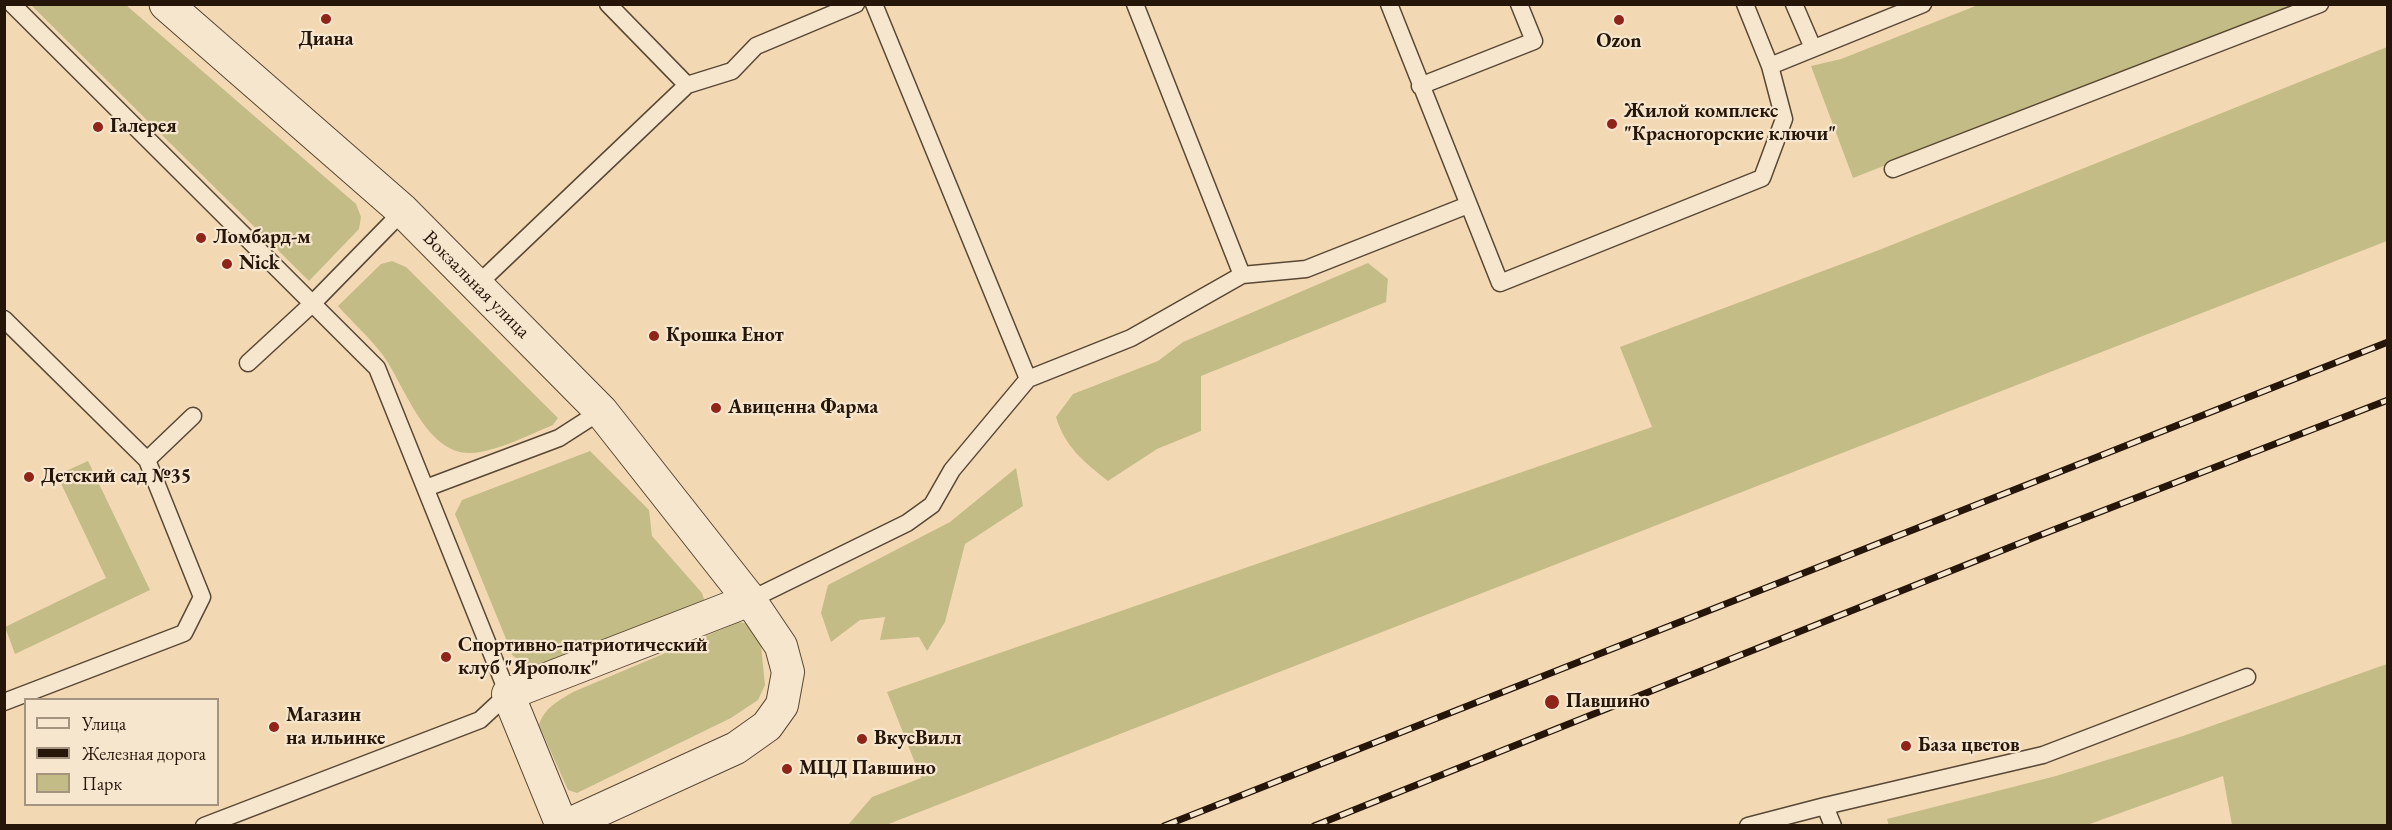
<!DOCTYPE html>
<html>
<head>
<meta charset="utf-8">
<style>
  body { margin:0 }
  #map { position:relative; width:2392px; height:830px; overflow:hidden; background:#f3d9b3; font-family:"EB Garamond",serif }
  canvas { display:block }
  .frame { position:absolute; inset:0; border:6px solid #251609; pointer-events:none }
  .legend { position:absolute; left:24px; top:698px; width:195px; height:108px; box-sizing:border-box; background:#f7e6ce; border:2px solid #a3937f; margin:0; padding:8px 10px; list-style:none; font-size:18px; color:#251609 }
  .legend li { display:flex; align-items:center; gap:12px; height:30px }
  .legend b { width:30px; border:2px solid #a3937f }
</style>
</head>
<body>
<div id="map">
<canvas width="2392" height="830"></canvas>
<div class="frame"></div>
<ul class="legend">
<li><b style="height:8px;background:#f7e6ce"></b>Улица</li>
<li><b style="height:8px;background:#251609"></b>Железная дорога</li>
<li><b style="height:16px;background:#c3bc87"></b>Парк</li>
</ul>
</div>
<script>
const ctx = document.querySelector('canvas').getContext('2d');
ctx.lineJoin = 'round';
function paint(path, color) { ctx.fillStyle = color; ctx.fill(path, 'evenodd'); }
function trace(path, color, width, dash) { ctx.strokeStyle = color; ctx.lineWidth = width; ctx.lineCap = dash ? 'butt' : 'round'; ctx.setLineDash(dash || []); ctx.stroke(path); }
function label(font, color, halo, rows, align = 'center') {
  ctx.font = font + ' "EB Garamond",serif'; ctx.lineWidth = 4.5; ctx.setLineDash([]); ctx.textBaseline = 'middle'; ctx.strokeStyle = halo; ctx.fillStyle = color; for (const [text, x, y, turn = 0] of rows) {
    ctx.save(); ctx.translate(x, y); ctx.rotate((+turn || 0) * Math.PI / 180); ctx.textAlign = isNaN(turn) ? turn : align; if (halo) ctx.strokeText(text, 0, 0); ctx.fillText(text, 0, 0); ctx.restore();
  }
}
const green = new Path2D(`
  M31 5H126L356 204 361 217 359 229 309 281Z
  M1978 5H2293L1853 178 1811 66 1841 59Z
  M2387 47V241L886 825H848L872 797 921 778 887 692 1652 427 1620 347 1879 250Z
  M392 261 406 267 558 418 553 425C528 435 497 452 470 453 425 454 404 383 382 354 369 337 352 322 338 306L381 264Z
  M1368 263 1388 279 1386 302 1201 376V431L1157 449 1108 481C1084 462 1065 447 1056 417L1073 394 1158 361 1183 342Z
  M590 451 649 510 652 536 702 593 705 602 535 669 513 656 455 514 462 500Z
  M88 461 150 590 15 654 5 627 106 578 57 475Z
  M1016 468 1023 506 965 544 945 622 927 651 919 637 880 640 885 617 860 620 831 642 821 613 828 585 950 522Z
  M739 622 754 625 761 646 765 685 758 700 731 718 577 793 568 790 539 725C544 708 558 701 573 692Z
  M2387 664 2388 821 2385 825H2232L2223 776 2087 825 1889 826 1887 819 2056 776 2183 736Z`);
const service = new Path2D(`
  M12 4 377 368 508 694 480 720 204 826
  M608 4 687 85
  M874 4 1028 379
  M1135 4 1242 275
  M1389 4 1500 283 1762 178 1784 119 1770 66 1745 4
  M1794 4 1813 48
  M1770 66 1923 4
  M1420 86 1534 41 1519 4
  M1893 169 2320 4
  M477 285 687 85 732 71 756 46 856 4
  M4 319 147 460 202 597 184 633 4 702
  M248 363 312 304 403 211
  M147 460 193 416
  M426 488 559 438 601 411
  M750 600 907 523 932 505 952 470 1028 379 1131 338 1242 275 1306 269 1468 205
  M1825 806 2043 755 2247 677
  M1748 826 1825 806 1833 826`);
const minor = new Path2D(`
  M562 826 508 694 750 600 781 646 788 672 782 705 767 726 736 748 565 826`);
const tertiary = new Path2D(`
  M166 4 403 211 601 411 750 600`);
const rail = new Path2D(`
  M1164 826 2388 342
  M1314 826 2038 536 2388 400`);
const markers = [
  [326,19,6,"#8f2418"],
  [1619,20,6,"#8f2418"],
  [1612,124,6,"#8f2418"],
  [98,127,6,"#8f2418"],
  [201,238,6,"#8f2418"],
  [227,264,6,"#8f2418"],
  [654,336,6,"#8f2418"],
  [716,408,6,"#8f2418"],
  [29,477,6,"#8f2418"],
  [446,657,6,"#8f2418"],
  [1552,702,8,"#8f2418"],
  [274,727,6,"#8f2418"],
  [862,739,6,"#8f2418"],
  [1906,746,6,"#8f2418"],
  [787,769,6,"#8f2418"]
];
const poiNames = [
  ["Диана",326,40,"center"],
  ["Ozon",1619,42,"center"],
  ["Жилой комплекс",1624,112],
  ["\"Красногорские ключи\"",1624,135],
  ["Галерея",110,127],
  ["Ломбард-м",213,238],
  ["Nick",239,264],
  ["Крошка Енот",666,336],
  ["Авиценна Фарма",728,408],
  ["Детский сад №35",41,477],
  ["Спортивно-патриотический",458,646],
  ["клуб \"Ярополк\"",458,669],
  ["Павшино",1566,702],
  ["Магазин",286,716],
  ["на ильинке",286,739],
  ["ВкусВилл",874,739],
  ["База цветов",1918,746],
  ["МЦД Павшино",799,769]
];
const streetNames = [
  ["Вокзальная улица",476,285,45]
];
paint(green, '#c3bc87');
trace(service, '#584734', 19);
trace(minor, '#584734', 34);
trace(tertiary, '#584734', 35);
trace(service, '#f7e6ce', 16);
trace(minor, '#f7e6ce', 32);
trace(tertiary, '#f7e6ce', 33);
trace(rail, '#251609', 7);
trace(rail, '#f7e6ce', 4.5, [14]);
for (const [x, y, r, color] of markers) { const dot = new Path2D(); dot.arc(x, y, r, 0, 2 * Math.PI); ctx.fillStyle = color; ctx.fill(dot); trace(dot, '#f7e6ce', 2); }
label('bold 20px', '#251609', '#f7e6ce', poiNames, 'left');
label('20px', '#251609', '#f7e6ce', streetNames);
</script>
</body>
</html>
